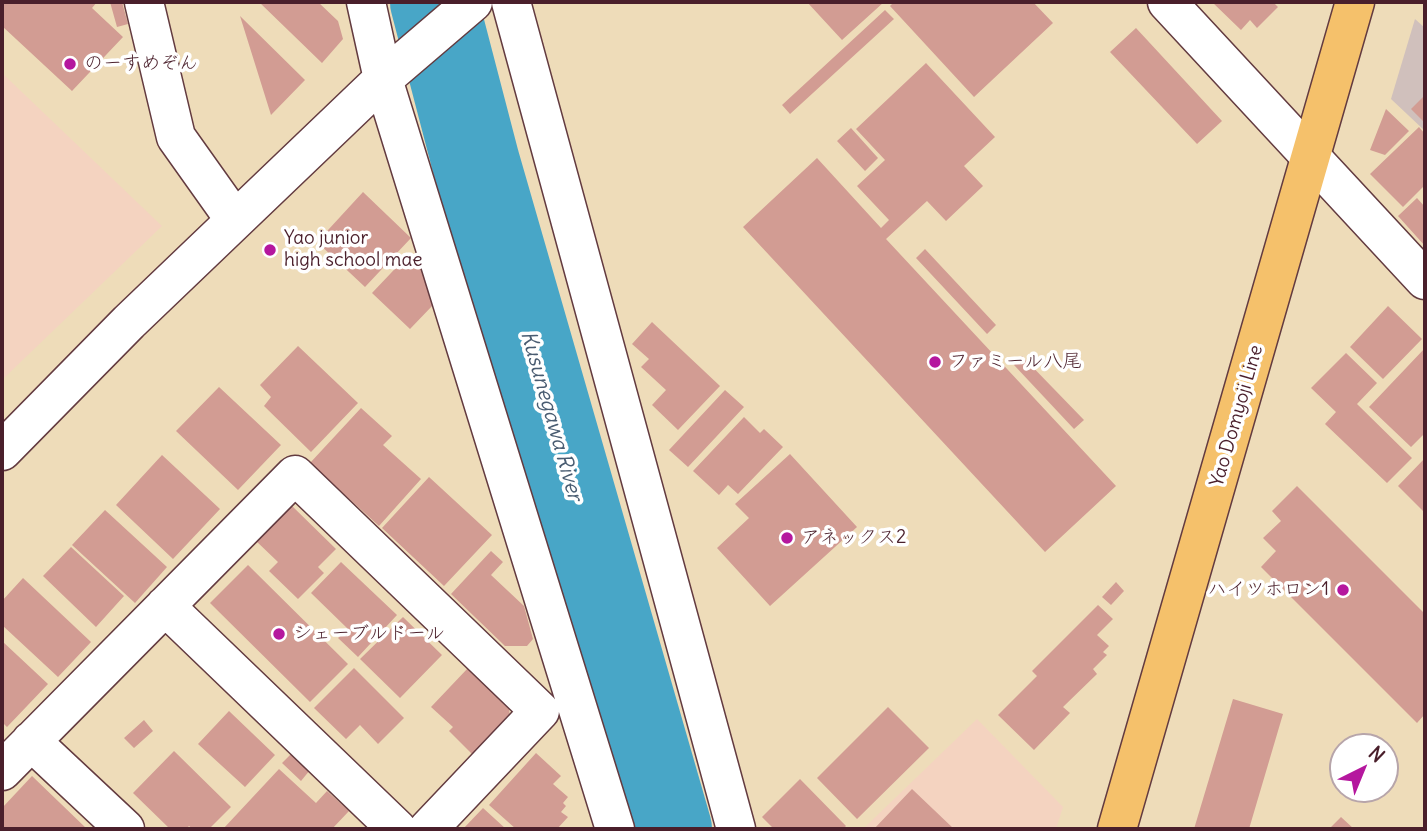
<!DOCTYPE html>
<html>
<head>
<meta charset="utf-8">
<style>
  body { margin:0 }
  #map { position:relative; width:1427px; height:831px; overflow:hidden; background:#eedcb9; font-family:Delius,sans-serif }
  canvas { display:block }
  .frame { position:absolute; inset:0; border:4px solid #4a1f2b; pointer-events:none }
  .north { position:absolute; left:1329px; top:733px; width:70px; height:70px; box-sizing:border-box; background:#fff; border:2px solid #b7a5aa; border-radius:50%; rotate:43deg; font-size:19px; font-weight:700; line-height:28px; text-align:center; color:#4a1f2b }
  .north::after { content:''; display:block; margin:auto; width:24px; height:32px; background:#b5179e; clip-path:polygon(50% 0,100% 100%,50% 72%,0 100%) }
</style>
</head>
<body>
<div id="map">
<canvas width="1427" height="831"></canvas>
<div class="frame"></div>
<div class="north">N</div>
</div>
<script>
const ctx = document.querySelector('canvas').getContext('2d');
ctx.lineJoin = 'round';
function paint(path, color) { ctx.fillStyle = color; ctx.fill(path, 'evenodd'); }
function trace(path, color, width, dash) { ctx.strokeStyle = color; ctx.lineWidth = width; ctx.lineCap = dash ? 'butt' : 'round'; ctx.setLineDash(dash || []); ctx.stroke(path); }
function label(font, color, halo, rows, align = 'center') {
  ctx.font = font + ' Delius,"Klee One",sans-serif'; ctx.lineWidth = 7; ctx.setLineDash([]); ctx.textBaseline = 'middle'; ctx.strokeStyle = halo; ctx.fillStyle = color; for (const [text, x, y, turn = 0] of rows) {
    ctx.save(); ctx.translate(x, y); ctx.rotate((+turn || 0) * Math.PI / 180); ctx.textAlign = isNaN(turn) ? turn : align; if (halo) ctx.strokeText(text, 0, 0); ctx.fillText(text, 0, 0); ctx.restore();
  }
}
const built = new Path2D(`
  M2 73 162 226 2 380Z
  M977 719 1063 807 1056 829H863Z`);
const industrial = new Path2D(`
  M1415 19 1425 28V131L1391 99Z`);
const river = new Path2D(`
  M434 2 476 163 668 829`);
const building = new Path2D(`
  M2 2H97L92 8 123 37 72 91 2 26Z
  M110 2H122L128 24 117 27Z
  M259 2H318L338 21 343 39 322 63Z
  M807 2H884L842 40Z
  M894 2H1033L1053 23 974 97 890 6Z
  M1212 2H1273L1278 7 1257 28 1250 20 1241 30Z
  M885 10 894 19 790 114 782 105Z
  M240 16 305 80 271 115Z
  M1136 28 1222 121 1197 144 1110 52Z
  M926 63 995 137 964 166 983 186 946 221 927 201 886 239 1116 486 1045 552 743 227 817 158 881 228 889 220 857 186 885 160 856 129Z
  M1425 95V123L1411 109Z
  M1386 109 1409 131 1385 155 1370 150Z
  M1419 127 1425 134V185L1403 207 1370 174Z
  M851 128 878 158 865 171 837 141Z
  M363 192 411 238 365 287 317 242Z
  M1417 198 1425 207V246L1398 216Z
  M925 249 996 325 987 334 916 258Z
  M409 254 419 264 434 304 410 329 372 293Z
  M1388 306 1422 339 1383 379 1350 347Z
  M652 322 720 386 678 430 652 405 666 390 641 367 649 359 632 344Z
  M298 346 358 403 311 452 264 406 271 397 260 385Z
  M1425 348V433L1411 447 1369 407Z
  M1346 353 1377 383 1357 404 1412 458 1387 483 1325 424 1336 412 1311 388Z
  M1022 356 1084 420 1074 429 1014 365Z
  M219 387 281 445 238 490 176 431Z
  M725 390 744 407 688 467 669 450Z
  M361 408 392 436 383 445 421 479 379 526 310 463Z
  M744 417 760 433 764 429 783 447 738 494 728 485 719 495 693 471Z
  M790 454 857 527 770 606 717 548 749 518 735 504Z
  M162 455 220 509 173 559 116 505Z
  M1425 458V513L1398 486Z
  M429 477 492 535 444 586 382 528Z
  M1297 486 1425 614V714L1417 723 1261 567 1276 551 1263 538 1281 521 1272 511Z
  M290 504 336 549 318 567 324 573 298 599 269 571 278 562 255 540Z
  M105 510 167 567 135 603 72 545Z
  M71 547 124 596 96 627 43 576Z
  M491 551 503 562 491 575 524 606 533 639 527 646H505L451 594Z
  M341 562 397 615 358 657 338 638 348 629 311 593Z
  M248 565 348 664 310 702 210 603Z
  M23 578 91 642 58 677 2 625V601Z
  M1116 582 1124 591 1111 605 1102 597Z
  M1098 605 1113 619 1097 635 1109 646 1103 652 1107 655 1093 669 1097 674 1063 707 1070 713 1034 750 998 715 1037 676 1032 671Z
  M403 617 442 655 400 698 360 659Z
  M2 641 48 684 7 727 2 722Z
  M354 668 404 718 378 744 360 725 346 739 314 708Z
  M468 668 509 709 511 724 477 759 449 731 453 727 431 707Z
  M1233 699 1283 714 1249 829H1194Z
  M888 707 929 748 857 819 817 778Z
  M229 711 275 755 245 787 198 744Z
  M144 720 153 731 134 748 124 738Z
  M174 751 231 807 209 829H193L189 826 186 829H170L133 793Z
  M292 753 310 770 301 781 282 763Z
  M536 753 561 776 553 784 568 797 563 803 566 806 561 812 568 817 557 829H516L489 805Z
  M279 769 316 803 327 791 349 811 332 829H223Z
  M32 776 87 829H2V808Z
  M800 779 846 826 843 829H774L762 817Z
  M912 789 954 829H874Z
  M483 808 506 829H463Z
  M1341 817 1354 829H1329Z`);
const minor = new Path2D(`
  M144 2 176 137 235 220
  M366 2 383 79 615 829
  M511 2 736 829
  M1167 2 1425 280
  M2 451 129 322 383 79 473 2
  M165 606 397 829
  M31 741 125 829
  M2 771 295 475 540 711 428 829`);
const major = new Path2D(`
  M1117 829 1355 2`);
const markers = [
  [70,64,7,"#b5179e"],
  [270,250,7,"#b5179e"],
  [935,362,7,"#b5179e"],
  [787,538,7,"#b5179e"],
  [1343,590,7,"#b5179e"],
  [279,634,7,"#b5179e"]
];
const poiNames = [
  ["のーすめぞん",84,64],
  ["Yao junior",284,239],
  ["high school mae",284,261],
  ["ファミール八尾",949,362],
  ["アネックス2",801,538],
  ["ハイツホロン1",1329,590,"right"],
  ["シェーブルドール",293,634]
];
const streetNames = [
  ["Yao Domyoji Line",1237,416,-74]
];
const waterNames = [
  ["Kusunegawa River",551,416,74]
];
paint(built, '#f4d3c0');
paint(industrial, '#d0c0bc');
trace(river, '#48a6c7', 88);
paint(building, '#d29c93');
trace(minor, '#633b40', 41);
trace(major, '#633b40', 41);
trace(minor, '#fff', 38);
trace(major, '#f5c16b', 38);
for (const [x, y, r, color] of markers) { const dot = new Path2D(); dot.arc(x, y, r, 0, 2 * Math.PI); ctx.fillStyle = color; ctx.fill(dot); trace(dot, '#fff', 2.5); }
label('19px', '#4a1f2b', '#fff', poiNames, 'left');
label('19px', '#4a1f2b', '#fff', streetNames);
label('italic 21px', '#495c71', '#fff', waterNames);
</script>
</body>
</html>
